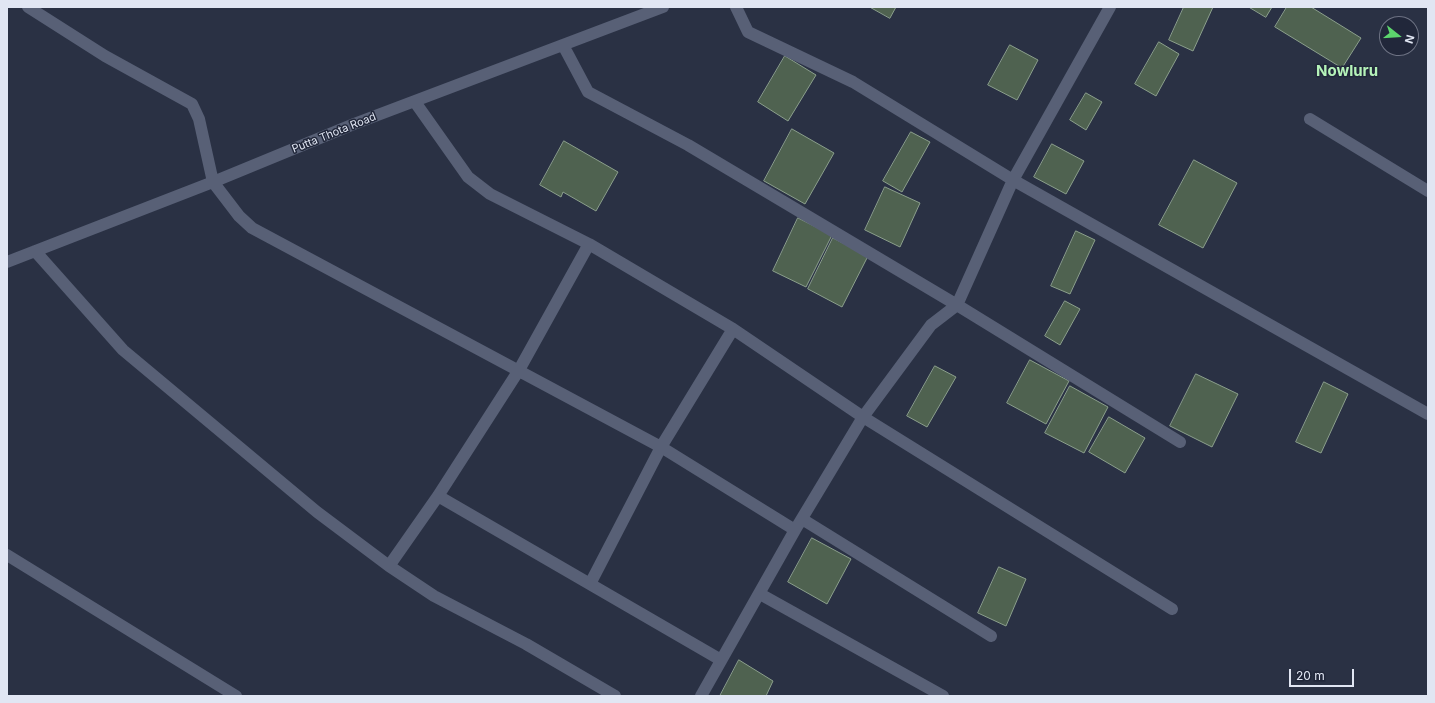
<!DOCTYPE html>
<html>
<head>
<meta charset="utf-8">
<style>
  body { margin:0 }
  #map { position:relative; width:1435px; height:703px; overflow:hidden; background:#2a3144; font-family:Inter,sans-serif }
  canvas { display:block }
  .frame { position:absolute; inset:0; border:8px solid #e1e6f3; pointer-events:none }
  .north { position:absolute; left:1379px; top:16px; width:40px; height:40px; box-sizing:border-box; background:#21273a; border:1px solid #6e7384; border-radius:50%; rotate:107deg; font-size:11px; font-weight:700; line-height:16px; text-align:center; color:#e1e6f3 }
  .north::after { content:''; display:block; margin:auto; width:14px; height:18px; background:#5cd56d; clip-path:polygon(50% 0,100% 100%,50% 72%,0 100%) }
  .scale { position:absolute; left:1289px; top:669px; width:65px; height:18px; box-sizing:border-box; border:2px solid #e1e6f3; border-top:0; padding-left:5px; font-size:12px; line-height:14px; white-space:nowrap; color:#e1e6f3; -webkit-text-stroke:3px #21273a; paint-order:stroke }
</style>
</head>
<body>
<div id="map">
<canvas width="1435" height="703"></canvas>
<div class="frame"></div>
<div class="north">N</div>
<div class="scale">20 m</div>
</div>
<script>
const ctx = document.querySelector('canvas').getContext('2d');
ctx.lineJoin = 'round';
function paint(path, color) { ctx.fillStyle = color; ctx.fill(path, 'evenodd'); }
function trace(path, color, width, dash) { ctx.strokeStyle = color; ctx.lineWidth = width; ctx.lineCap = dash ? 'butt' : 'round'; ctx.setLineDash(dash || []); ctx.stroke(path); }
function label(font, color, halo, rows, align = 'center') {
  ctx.font = font + ' Inter,sans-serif'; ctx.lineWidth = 3; ctx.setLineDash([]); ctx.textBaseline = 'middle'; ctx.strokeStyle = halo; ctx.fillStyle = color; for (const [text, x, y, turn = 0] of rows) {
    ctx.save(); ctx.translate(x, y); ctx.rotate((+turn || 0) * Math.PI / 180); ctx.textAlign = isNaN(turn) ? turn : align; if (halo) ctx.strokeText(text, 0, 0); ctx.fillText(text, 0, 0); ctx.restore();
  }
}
const building = new Path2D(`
  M870 7H896L890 18Z
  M1184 7H1213L1193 51 1169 40Z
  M1249 7H1272L1266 17Z
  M1287 7H1311L1361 38 1342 68 1275 27Z
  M1159 42 1179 54 1156 96 1135 84Z
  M1010 45 1038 60 1017 100 988 85Z
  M785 56 816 75 788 121 758 102Z
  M1086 93 1102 102 1086 130 1070 120Z
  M792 129 834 153 805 204 764 181Z
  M911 132 930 142 902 192 883 181Z
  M564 141 618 172 596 211 563 192 561 197 540 185Z
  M1052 144 1084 161 1066 194 1034 177Z
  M1194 160 1237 183 1203 248 1159 225Z
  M885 187 920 203 900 247 865 230Z
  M798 218 832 235 806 287 773 271Z
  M1076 231 1095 240 1070 294 1051 286Z
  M833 238 868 256 842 307 808 289Z
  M1065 301 1080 309 1060 345 1045 336Z
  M1030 360 1069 381 1046 424 1007 403Z
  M935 366 956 377 927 427 907 416Z
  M1196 374 1238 394 1212 447 1170 426Z
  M1324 382 1348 394 1321 453 1296 442Z
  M1070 386 1108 407 1084 453 1045 433Z
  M1109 417 1145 438 1125 473 1089 452Z
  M812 538 851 559 827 604 788 582Z
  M999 567 1026 579 1006 626 978 613Z
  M739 660 773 681 766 696H720Z`);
const street = new Path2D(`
  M28 7 105 56 192 104 199 119 213 182 239 216 252 228 661 447 795 530
  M736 7 748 32 853 82 1013 180 1428 414
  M563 45 588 92 688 145 957 305 1180 442
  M415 102 468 177 490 194 589 244 733 329 863 417 1172 609
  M1310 119 1428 191
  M35 251 123 350 317 512 389 566 434 596 526 644 615 696
  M7 262 213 182 354 124 663 7
  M438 496 721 660
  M802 519 991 636
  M7 555 236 696
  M389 566 438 496 519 370 589 244
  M590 584 661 447 733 329
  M760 594 943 696
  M701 696 795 530 863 417 931 325 957 305 1013 180 1110 7`);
const streetNames = [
  ["Putta Thota Road",334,133,-22]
];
const districtNames = [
  ["Nowluru",1347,71]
];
paint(building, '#4f6250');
trace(building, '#8b9f8c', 1);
trace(street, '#586076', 12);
label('11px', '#e1e6f3', '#21273a', streetNames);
label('bold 15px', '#b5f3b9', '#21273a', districtNames);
</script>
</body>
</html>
